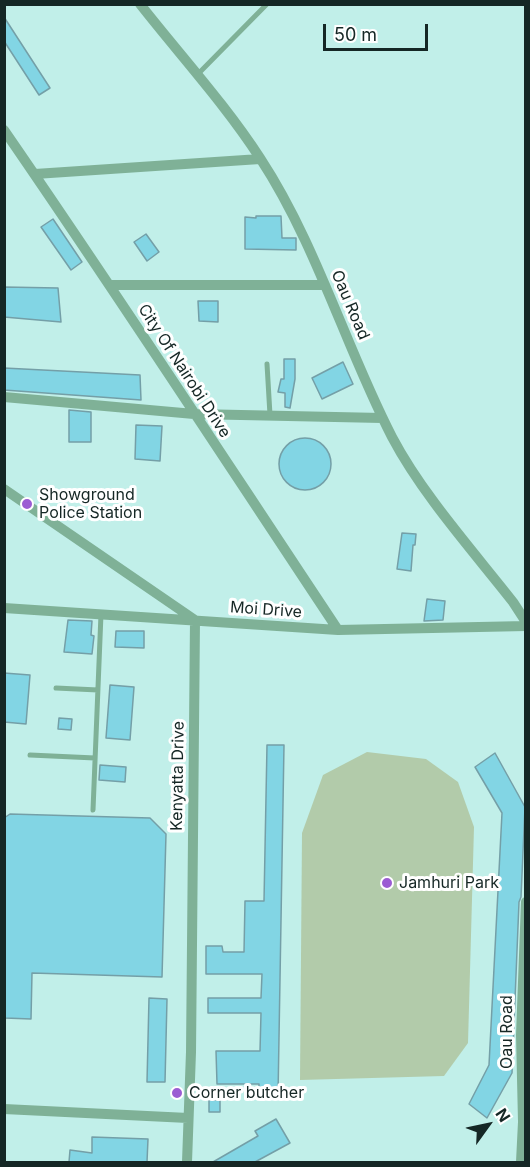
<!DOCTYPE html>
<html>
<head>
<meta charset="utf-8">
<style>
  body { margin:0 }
  #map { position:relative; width:530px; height:1167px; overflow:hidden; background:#c1efe9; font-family:Inter,sans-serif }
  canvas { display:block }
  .frame { position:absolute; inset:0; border:6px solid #152725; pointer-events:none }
  .north { position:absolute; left:458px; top:1095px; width:60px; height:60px; -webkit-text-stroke:4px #fff; paint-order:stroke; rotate:57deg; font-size:16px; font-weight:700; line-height:24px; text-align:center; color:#152725 }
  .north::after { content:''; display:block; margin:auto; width:21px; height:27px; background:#152725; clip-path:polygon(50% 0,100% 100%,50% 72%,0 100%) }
  .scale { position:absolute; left:323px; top:24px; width:105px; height:27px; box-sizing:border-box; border:3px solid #152725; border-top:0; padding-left:8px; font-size:18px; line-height:21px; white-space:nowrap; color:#152725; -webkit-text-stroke:4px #fff; paint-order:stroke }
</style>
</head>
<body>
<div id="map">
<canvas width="530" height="1167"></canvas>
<div class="frame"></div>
<div class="north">N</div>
<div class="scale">50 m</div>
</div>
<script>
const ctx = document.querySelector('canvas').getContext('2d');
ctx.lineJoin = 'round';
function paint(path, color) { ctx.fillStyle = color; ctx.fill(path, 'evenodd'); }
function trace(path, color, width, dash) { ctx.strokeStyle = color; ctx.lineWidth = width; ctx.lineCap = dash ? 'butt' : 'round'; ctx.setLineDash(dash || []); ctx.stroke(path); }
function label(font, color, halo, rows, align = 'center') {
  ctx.font = font + ' Inter,sans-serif'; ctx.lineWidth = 6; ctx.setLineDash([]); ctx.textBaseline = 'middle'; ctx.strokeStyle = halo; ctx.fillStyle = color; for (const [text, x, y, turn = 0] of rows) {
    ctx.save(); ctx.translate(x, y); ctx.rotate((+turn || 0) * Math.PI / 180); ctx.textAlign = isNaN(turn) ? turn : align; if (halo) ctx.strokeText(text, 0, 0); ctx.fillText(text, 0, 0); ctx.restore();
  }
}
const green = new Path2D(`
  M367 752 426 759 458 782 474 827 468 1043 444 1076 300 1080 302 833 323 775Z`);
const building = new Path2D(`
  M4 17 50 88 39 95 4 41Z
  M256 216H281L282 238H296V250L245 249V217L256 218Z
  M53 219 82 262 71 270 41 227Z
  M146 234 159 252 147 261 134 242Z
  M4 287 58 288 61 322 4 317Z
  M198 301H218V322L199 321Z
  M284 359H295V379L290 408 285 407V393L278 392 281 379H284Z
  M343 362 353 384 322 399 312 378Z
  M4 368 140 375 141 400 4 390Z
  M69 410 91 412V442H69Z
  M136 425 162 426 160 461 135 459Z
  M279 464a26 26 0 1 1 52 0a26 26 0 1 1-52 0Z
  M402 533 416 534 415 545H413L411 571 397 569Z
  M427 599 445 601 443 620 424 621Z
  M68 620 92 621 91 635 94 636 92 654 64 652Z
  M116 631H144V648L115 647Z
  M4 673 30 675 26 724 4 722Z
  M110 685 134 687 130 740 106 738Z
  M59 718 72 719 71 730 58 729Z
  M267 745H284L278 1096H259V1084H217L216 1051H260L261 1013H208V998H261L262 974H206V946H222L223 952H244L245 901H264Z
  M495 753 525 807 521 897 519 902 512 1073 487 1118 469 1104 489 1065 502 813 475 767Z
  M100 765 126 767 125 782 99 780Z
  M10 814 150 818 166 834 162 977 32 973 31 1019 5 1018 4 818Z
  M149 998 167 999 165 1082H147Z
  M209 1100H220V1112H209Z
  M276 1119 290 1143 255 1162H213L258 1136 255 1131Z
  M92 1137 148 1139 147 1162H69L70 1150 92 1153Z`);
const lane = new Path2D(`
  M198 74 267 4
  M267 364 270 415
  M56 688 98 690
  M30 755 95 758
  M93 810 101 614`);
const street = new Path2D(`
  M140 4C180 55 225 104 260 158 317 245 345 346 392 437 422 494 473 551 513 602L526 622
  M4 130C118 295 227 463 338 630
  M35 174 260 159
  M110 285H325
  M4 397 194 414 382 418
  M4 489 195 620 191 1052 187 1162
  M4 608 338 630 526 626
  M4 1109 188 1118
  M521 1162 523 1122 521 1035 526 902`);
const markers = [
  [27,504,6,"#9b5cd3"],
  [387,883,6,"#9b5cd3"],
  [177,1093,6,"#9b5cd3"]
];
const streetNames = [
  ["Oau Road",350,305,67],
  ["City Of Nairobi Drive",184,371,57],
  ["Moi Drive",266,610,4],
  ["Kenyatta Drive",178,776,-89],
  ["Oau Road",507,1032,-90]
];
const poiNames = [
  ["Showground",39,495],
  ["Police Station",39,513],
  ["Jamhuri Park",399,883],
  ["Corner butcher",189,1093]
];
paint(green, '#b2cbaa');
paint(building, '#82d5e4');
trace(building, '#749fa7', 1.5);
trace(lane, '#7fb197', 5);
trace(street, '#7fb197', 10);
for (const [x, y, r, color] of markers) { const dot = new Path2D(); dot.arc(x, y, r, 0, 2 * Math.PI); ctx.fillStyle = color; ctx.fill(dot); trace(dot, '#fff', 2); }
label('16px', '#152725', '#fff', streetNames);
label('16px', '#152725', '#fff', poiNames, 'left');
</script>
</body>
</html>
